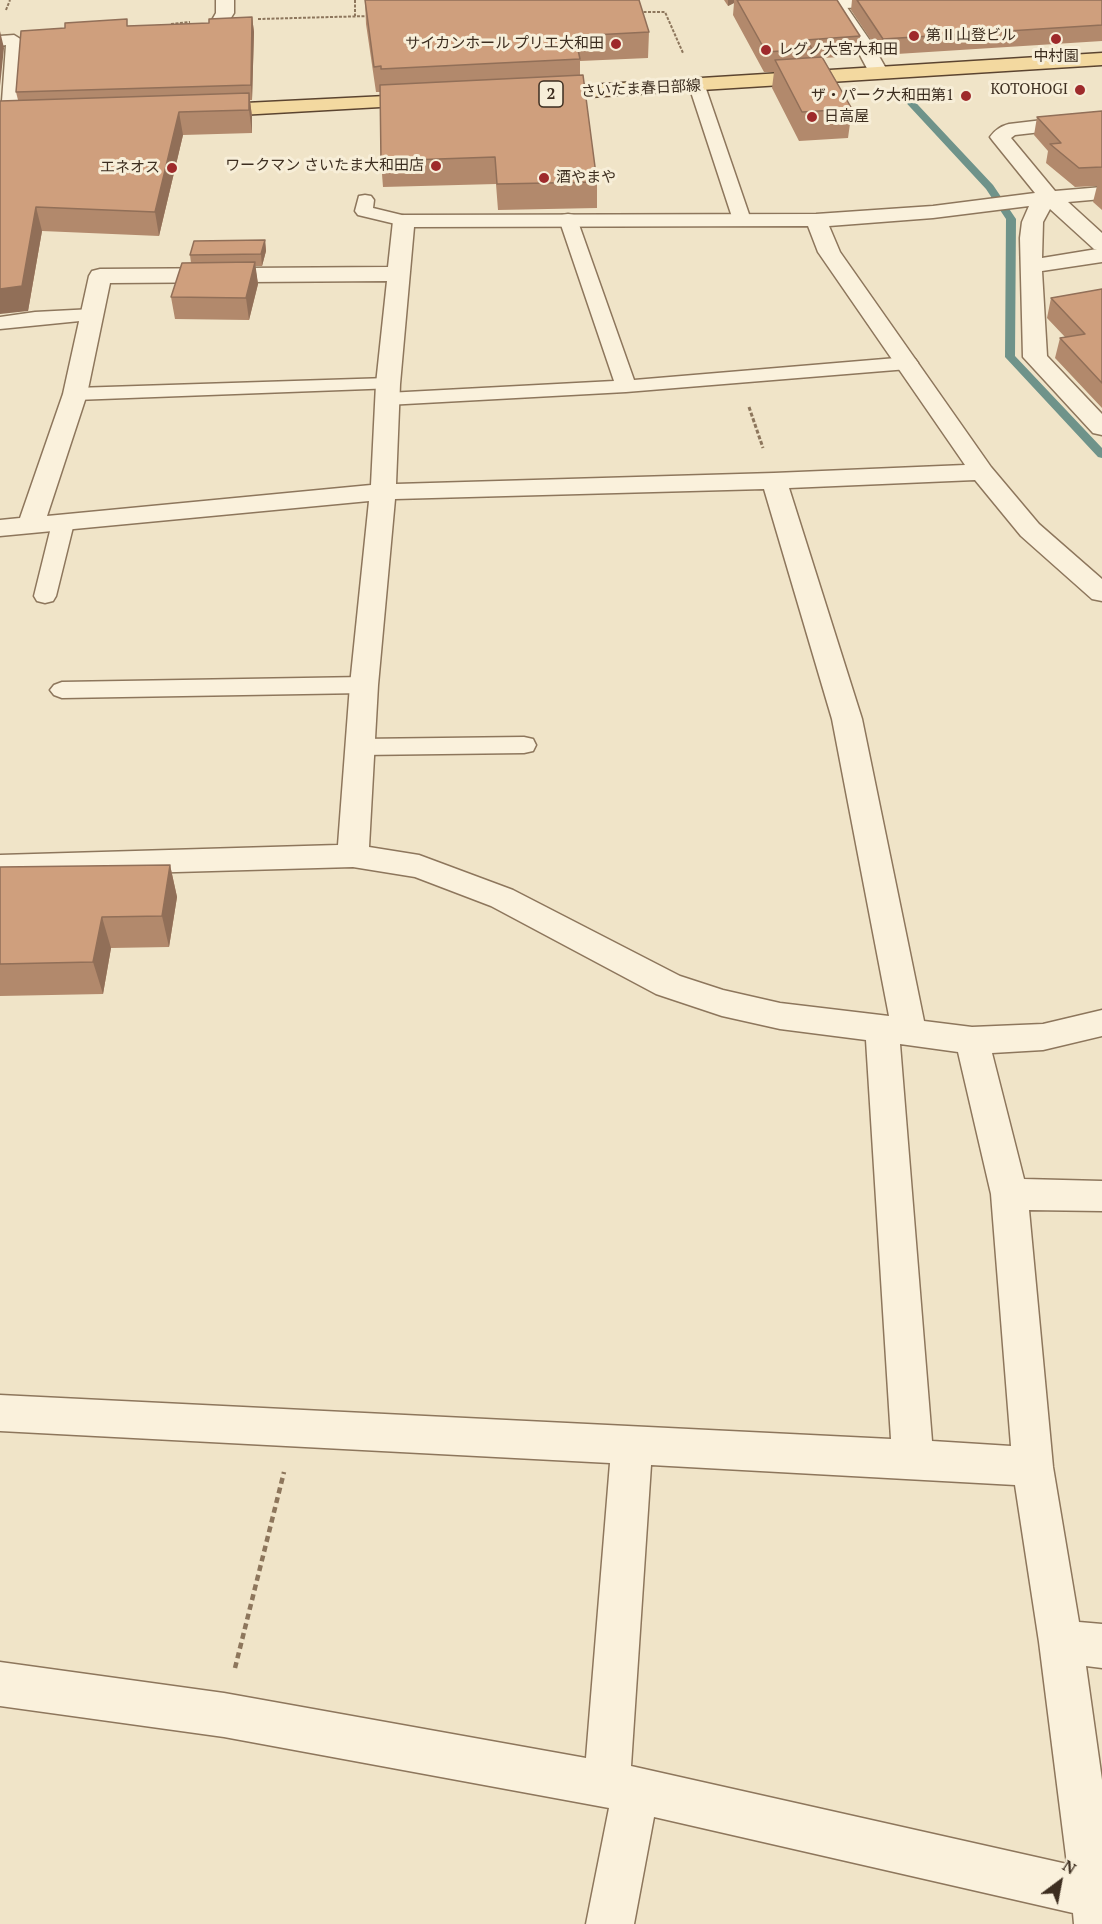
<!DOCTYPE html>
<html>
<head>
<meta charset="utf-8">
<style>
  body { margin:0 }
  #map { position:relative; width:1102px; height:1924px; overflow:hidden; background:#f0e4c8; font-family:"PT Serif",serif }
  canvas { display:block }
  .north { position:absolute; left:1030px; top:1852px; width:60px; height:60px; -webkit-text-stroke:4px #f7eed8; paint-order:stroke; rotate:32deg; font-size:16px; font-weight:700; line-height:24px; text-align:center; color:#3d2e20 }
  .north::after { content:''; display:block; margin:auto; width:21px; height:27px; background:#3d2e20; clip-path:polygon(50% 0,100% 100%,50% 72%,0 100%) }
</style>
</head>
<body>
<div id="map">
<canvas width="1102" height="1924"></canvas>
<div class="north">N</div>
</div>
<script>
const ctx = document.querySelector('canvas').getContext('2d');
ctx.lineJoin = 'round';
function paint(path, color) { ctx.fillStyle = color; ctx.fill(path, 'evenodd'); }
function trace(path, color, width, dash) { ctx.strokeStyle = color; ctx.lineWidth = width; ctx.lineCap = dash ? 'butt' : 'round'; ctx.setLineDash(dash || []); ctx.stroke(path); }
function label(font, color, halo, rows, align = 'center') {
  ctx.font = font + ' "PT Serif","Noto Sans JP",serif'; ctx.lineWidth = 6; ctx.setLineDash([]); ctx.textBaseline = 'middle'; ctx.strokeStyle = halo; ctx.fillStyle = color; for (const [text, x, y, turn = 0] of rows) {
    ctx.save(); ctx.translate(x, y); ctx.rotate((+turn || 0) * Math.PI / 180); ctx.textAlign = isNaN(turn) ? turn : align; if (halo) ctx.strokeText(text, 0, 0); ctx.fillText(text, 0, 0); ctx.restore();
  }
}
const stream = new Path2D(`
  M898 90H904L993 185 1016 219 1015 356 1102 448V458L1098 457 1005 357 1006 219 986 189 898 94Z`);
const pathFar2 = new Path2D(`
  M355 0V16
  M6 10 10 0
  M639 12H665L683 53
  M258 19 370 16
  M171 24 190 22`);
const pathFar1 = new Path2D(`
  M749 407 763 448`);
const path = new Path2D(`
  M235 1668 284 1472`);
const lane = new Path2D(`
  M838 0H926L919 4 809 10 802 6 809 2Z
  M14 35 22 40 17 115 9 120 1 115 6 45 0 46V36Z
  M697 81 705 86 751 220 748 224H736L733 220 689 86Z
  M365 195 371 196 374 200 373 208 410 217 413 221 410 225 404 226 358 215 355 211 359 196Z
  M568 214 574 215 577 219 634 380 908 357 915 359 918 363 915 367 908 369 626 392 387 405 380 403 377 399 380 395 387 393 614 381 559 219 562 215Z
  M93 309 100 311 102 315 100 319 0 329V317L35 312Z
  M388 378 395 380 398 384 395 388 75 400 68 398 65 394 68 390 75 388Z
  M63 517 71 518 74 523 56 596 53 601 45 603 37 601 34 596 52 523 55 518Z
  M364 677 372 680 376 685 372 690 364 693 62 698 54 695 50 690 54 685 62 682Z
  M524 737 533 739 536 745 533 751 524 753 360 755 351 753 348 747 351 741 360 739Z`);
const street = new Path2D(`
  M216 0H234V13L227 24H215L212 20 216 13Z
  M824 0H842L871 42 888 72 885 76H871L853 42Z
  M1102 113V125L1015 135 1011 138 1055 191 1102 187V199L1068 202 1102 233V262L1042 271 1047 356 1102 414V435L1093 433 1023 357 1020 238 1022 222 1029 206 933 218 829 226 840 252 991 467 1039 524 1102 579V601L1092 599 1021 536 975 480 789 488 862 719 924 1021 972 1027 1043 1024 1102 1010V1036L1043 1050 992 1053 1024 1179 1102 1181V1211L1029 1210 1053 1467 1079 1622 1102 1624V1668L1086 1666 1102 1780V1924H1074L1073 1913 654 1817 634 1924H586L609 1808 224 1737 0 1706V1662L224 1693 586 1758 610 1463 0 1431V1395L891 1439 866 1040 780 1029 722 1016 656 994 491 906 415 877 353 867 0 877V855L338 845 350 685 369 501 0 536V520L20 518 63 394 89 276 92 271 100 269 388 267 393 221 396 216 404 215 816 214 933 206 1035 193 993 141 990 137C995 130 1001 126 1009 124ZM1050 209 1094 249H1097L1042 258 1043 222ZM808 226 818 252 965 465 774 473 396 484 400 384 414 227ZM387 281 376 384 371 485 47 516 87 394 110 283ZM764 489 832 719 889 1016 780 1003 723 990 680 976 513 890 419 855 369 847 378 685 395 499ZM900 1044 958 1052 991 1194 1011 1446 932 1441ZM651 1465 1015 1485 1039 1642 1067 1864 631 1766Z`);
const primary = new Path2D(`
  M1102 53V65L541 100 534 98 531 94 534 90 541 88Z
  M426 94 433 96 436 100 433 104 205 117 198 115 195 111 198 107 205 105Z`);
const wall = new Path2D(`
  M365 0 649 32 648 58 580 61V75L597 182V208L498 210 496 184 383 187 381 161 380 92H376L366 24Z
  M724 0H837L860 36 858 56 823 58 852 109 848 138 799 141 772 88 774 72H764L733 15 734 3 728 6Z
  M852 0H1102V41L881 55 851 10Z
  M252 17 254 32 252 100H250L252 117V133L183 135 159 236 42 231 28 311 18 100 16 92 128 26 209 23Z
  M1102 111V210L1093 202 1097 186 1075 187 1046 163 1048 151 1034 135 1037 117Z
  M265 240 266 251 262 266H255L258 284 249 320 175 319 171 297 191 263 190 255Z
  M1102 289V408L1055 358 1060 338 1065 337 1047 318 1051 298Z
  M170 865 177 897 169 947 111 948 103 994 0 996V867Z`);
const shadedWall = new Path2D(`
  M728 0H734V3L728 6Z
  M252 17 254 32 252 100 251 85Z
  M0 31 4 48 0 86Z
  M249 93 252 117V133L249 110Z
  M179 112 183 135 159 236 155 212Z
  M36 207 42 231 28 311 0 314V289Z
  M265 240 266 251 262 266 261 254Z
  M255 262 258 284 249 320 246 298Z
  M170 865 177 897 169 947 162 916Z
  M102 917 111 948 103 994 93 962Z`);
const building = new Path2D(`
  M365 0H639L649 32 575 36 580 59 381 69V66L374 67Z
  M737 0H837L860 36 806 40 812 49 766 52Z
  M857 0H1102V25L883 39Z
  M252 17 251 85 16 92 21 31 65 28V23L127 19V26L209 23V19Z
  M822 57 852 109 802 112 775 60Z
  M583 75 597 182 497 184 495 157 381 161 380 85Z
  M249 93V110L179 112 155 212 36 207 22 286 0 289V101Z
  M1102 111V167L1079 168 1050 144 1061 143 1037 117Z
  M265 240 261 254 190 255 194 241Z
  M255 262 246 298 171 297 182 263Z
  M1102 289V383L1060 338 1085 334 1051 298Z
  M170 865 162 916 102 917 93 962 0 964V867Z`);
const markers = [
  [914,36,6,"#9e2a2b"],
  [1056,39,6,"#9e2a2b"],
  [616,44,6,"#9e2a2b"],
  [766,50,6,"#9e2a2b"],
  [1080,90,6,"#9e2a2b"],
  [966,96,6,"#9e2a2b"],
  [812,117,6,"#9e2a2b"],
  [436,166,6,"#9e2a2b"],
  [172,168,6,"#9e2a2b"],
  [544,178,6,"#9e2a2b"]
];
const farPoinames = [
  ["第Ⅱ山登ビル",926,36,"left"],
  ["サイカンホール プリエ大和田",604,44],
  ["レグノ大宮大和田",778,50,"left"],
  ["中村園",1056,57,"center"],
  ["KOTOHOGI",1068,90],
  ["ザ・パーク大和田第1",954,96],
  ["日高屋",824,117,"left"],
  ["ワークマン さいたま大和田店",424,166],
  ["エネオス",160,168],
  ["酒やまや",556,178,"left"]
];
const farStreetnames = [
  ["さいたま春日部線",641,89,-3]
];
const shields = [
  [551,94,24]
];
const shieldNames = [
  ["2",551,94]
];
paint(stream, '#6f938a');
trace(lane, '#8d765c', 3);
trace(street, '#8d765c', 3);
trace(primary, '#5b4430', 3);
trace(pathFar2, '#8d765c', 2, [3, 1.5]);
trace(pathFar1, '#8d765c', 3, [4, 2]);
trace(path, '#8d765c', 4.5, [6, 4]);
paint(lane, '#faf1dc');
paint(street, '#faf1dc');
paint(primary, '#f3d9a0');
paint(wall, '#b2896c');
paint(shadedWall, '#916f58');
paint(building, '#cf9f7d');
trace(building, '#916f58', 1.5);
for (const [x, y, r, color] of markers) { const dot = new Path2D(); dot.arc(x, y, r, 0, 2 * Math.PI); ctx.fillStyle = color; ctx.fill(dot); trace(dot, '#f7eed8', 2); }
label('15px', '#3d2e20', '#f7eed8', farPoinames, 'right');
label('15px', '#3d2e20', '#f7eed8', farStreetnames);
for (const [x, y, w] of shields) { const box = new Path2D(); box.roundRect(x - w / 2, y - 13, w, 26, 4.5); ctx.fillStyle = '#f7eed8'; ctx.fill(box); trace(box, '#3d2e20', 1.5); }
label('bold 16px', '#3d2e20', null, shieldNames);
</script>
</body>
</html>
